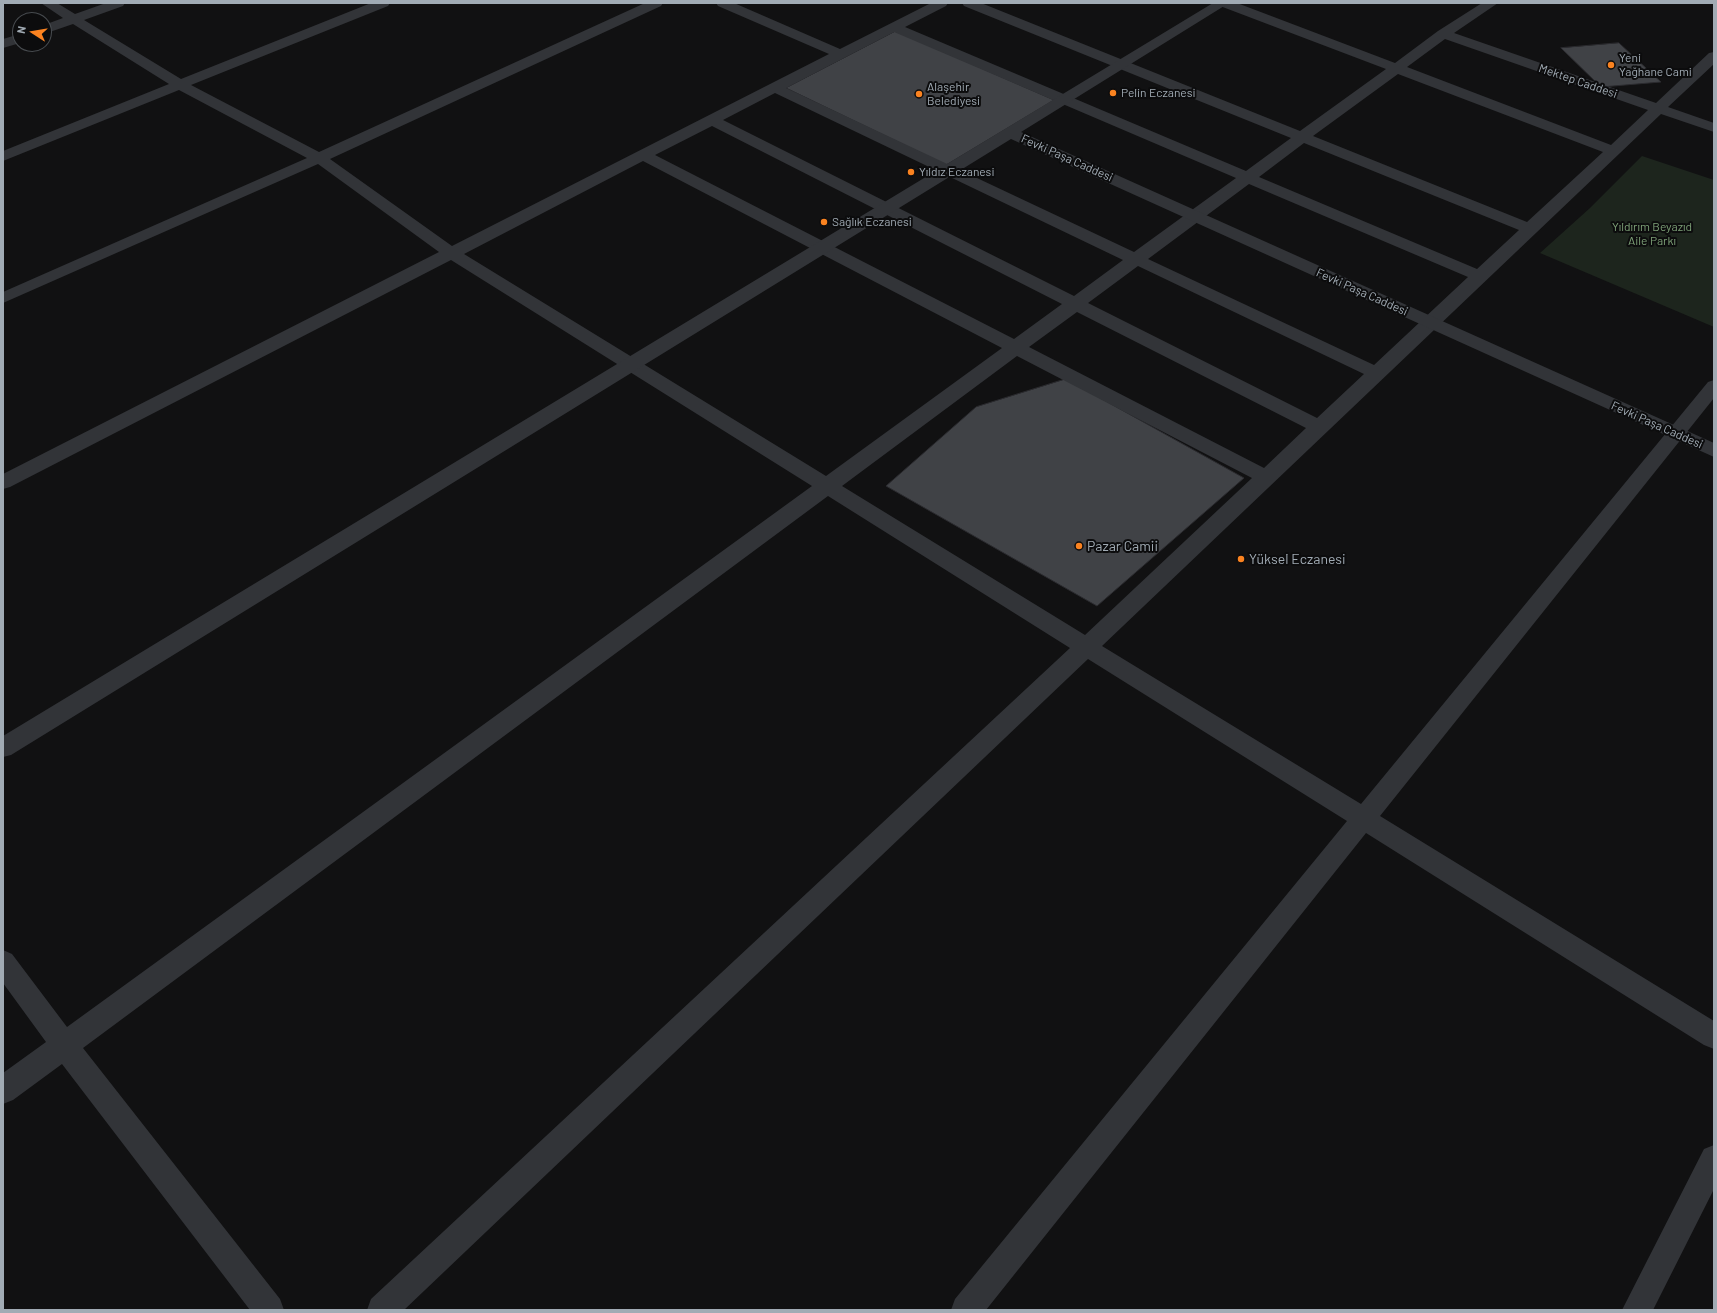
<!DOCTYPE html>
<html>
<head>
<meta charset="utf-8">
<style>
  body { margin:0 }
  #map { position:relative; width:1717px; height:1313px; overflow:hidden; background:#111112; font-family:Barlow,sans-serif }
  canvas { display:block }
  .frame { position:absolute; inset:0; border:4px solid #a1abb4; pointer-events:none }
  .north { position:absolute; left:12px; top:12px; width:40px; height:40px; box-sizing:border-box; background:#0c0c0d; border:1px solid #484c50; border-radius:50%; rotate:282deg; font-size:11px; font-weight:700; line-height:16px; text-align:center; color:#a1abb4 }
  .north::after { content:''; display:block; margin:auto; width:14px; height:18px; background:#fb8320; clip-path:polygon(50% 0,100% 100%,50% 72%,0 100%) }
</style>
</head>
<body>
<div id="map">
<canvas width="1717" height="1313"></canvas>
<div class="frame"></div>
<div class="north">N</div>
</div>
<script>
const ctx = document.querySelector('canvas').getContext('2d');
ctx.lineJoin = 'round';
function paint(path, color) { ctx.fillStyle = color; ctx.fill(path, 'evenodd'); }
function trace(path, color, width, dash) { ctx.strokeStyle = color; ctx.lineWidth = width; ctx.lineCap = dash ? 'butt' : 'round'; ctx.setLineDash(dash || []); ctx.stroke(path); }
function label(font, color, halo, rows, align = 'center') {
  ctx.font = font + ' Barlow,sans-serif'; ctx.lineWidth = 4; ctx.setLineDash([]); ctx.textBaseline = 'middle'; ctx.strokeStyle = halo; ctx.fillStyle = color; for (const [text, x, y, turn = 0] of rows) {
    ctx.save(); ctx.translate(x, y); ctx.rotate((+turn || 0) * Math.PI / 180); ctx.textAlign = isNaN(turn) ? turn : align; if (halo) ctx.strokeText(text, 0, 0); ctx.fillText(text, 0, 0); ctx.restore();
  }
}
const green = new Path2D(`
  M1642 156 1714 180V327L1540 253 1590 208Z`);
const building = new Path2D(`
  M896 31 1054 100 946 165 786 88Z
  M1619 43 1661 82 1601 87 1561 48Z
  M1066 379 1244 478 1097 606 886 486 976 407Z`);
const minor = new Path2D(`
  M41 3H57L75 14 106 3H125L123 6 84 20 181 79 371 3H390L388 6 191 85 319 152 645 3H663L661 6 330 159 452 246 829 54 718 6 716 3H734L840 49 931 3H948L946 6 905 27 1246 171 1291 138 964 6 962 3H981L1300 131 1386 69 1220 6 1218 3H1237L1395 63 1438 31 1482 3H1498L1454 33 1656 103 1709 53 1714 52V64L1668 107 1714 123V132L1661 114 1102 646 1361 804 1708 382 1714 380V398L1380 816 1714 1021V1049L1704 1045 1366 833 986 1310H951L955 1299 1347 821 1088 659 404 1310H367L371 1299 1070 648 828 496 83 1048 280 1299 284 1310H250L62 1064 13 1100 3 1104V1073L46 1042 3 983V950L12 954 67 1027 812 486 451 260 10 487 3 489V474L439 252 318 164 3 303V292L307 158 179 90 3 161V151L169 84 73 24 44 34V25L63 18ZM894 32 1236 178 1134 252 786 88ZM1445 39 1648 110 1611 145 1407 67ZM1398 74 1603 152 1527 222 1313 136ZM775 93 1123 260 1074 296 723 120ZM712 126 1062 304 1014 339 655 155ZM1304 143 1519 230 1477 269 1259 177ZM643 161 1002 348 826 476 464 254ZM1249 184 1468 277 1374 365 1148 259ZM1138 266 1364 374 1317 418 1088 303ZM1077 312 1306 428 1264 468 1029 347ZM1017 356 1252 478 1085 635 842 486Z
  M20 34V43L3 48V39Z
  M1714 1145V1189L1653 1310H1622L1704 1149Z`);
const tertiary = new Path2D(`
  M1213 3H1229L1021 132 1714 443V457L1011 139 11 755 3 757V736Z`);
const markers = [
  [1611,65,4,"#fb8320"],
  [1113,93,4,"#fb8320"],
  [919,94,4,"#fb8320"],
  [911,172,4,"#fb8320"],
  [824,222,4,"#fb8320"],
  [1079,546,4,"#fb8320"],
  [1241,559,4,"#fb8320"]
];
const farPoinames = [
  ["Yeni",1619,58],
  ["Yağhane Cami",1619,72],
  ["Alaşehir",927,87],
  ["Belediyesi",927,101],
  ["Pelin Eczanesi",1121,93],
  ["Yıldız Eczanesi",919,172],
  ["Sağlık Eczanesi",832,222]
];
const farStreetnames = [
  ["Mektep Caddesi",1578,81,19],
  ["Fevki Paşa Caddesi",1067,158,24],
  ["Fevki Paşa Caddesi",1362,292,24],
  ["Fevki Paşa Caddesi",1657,425,24]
];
const farParknames = [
  ["Yıldırım Beyazıd",1652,227],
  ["Aile Parkı",1652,241]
];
const poiNames = [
  ["Pazar Camii",1087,546],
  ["Yüksel Eczanesi",1249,559]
];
paint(green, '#1d251d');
paint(building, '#404246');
trace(building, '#2b2b2f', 1);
paint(minor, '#323438');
paint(tertiary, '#323438');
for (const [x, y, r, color] of markers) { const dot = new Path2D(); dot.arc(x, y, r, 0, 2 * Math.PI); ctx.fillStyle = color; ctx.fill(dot); trace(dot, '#0c0c0d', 1.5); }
label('12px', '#a1abb4', '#0c0c0d', farPoinames, 'left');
label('12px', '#a1abb4', '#0c0c0d', farStreetnames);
label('12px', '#7da077', '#0c0c0d', farParknames);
label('14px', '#a1abb4', '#0c0c0d', poiNames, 'left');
</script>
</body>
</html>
